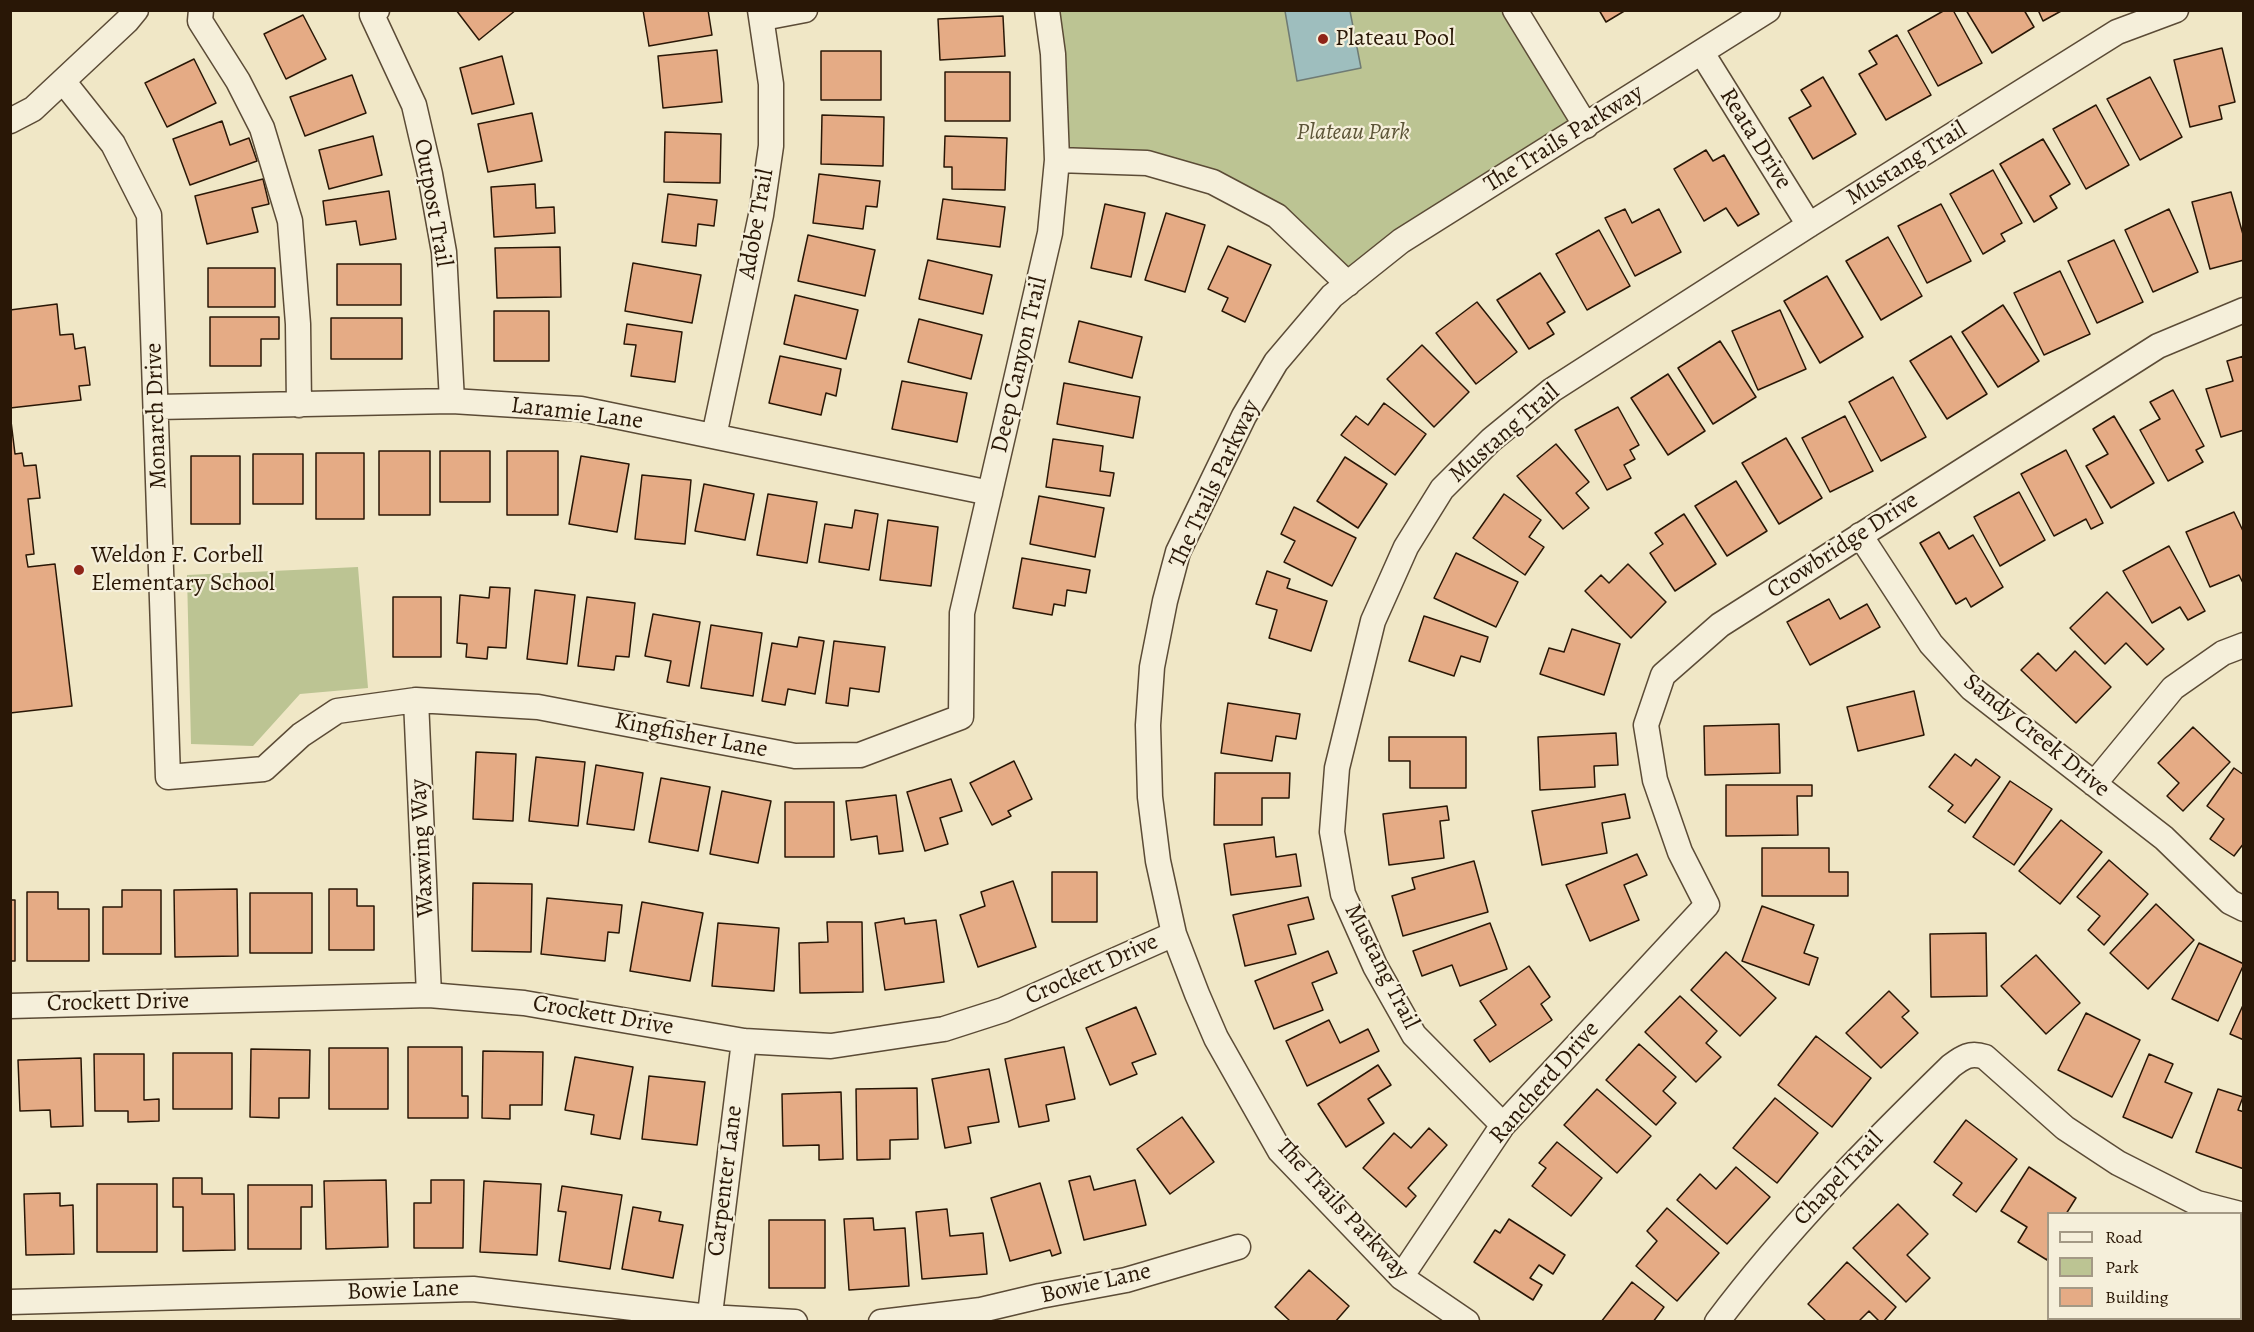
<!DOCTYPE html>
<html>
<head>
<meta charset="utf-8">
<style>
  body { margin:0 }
  #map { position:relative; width:2254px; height:1332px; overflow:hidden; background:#f0e7c6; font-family:Alegreya,serif }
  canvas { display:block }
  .frame { position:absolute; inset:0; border:12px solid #291706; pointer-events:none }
  .legend { position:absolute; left:2047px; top:1212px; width:195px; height:108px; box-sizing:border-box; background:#f5efda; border:2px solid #a39985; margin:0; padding:8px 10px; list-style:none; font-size:18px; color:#291706 }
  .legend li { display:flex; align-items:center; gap:12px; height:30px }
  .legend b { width:30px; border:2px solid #a39985 }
</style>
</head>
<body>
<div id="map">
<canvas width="2254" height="1332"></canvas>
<div class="frame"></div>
<ul class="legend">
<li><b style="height:8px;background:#f5efda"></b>Road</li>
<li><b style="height:16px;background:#bcc493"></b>Park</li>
<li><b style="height:16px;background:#e5ab85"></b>Building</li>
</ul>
</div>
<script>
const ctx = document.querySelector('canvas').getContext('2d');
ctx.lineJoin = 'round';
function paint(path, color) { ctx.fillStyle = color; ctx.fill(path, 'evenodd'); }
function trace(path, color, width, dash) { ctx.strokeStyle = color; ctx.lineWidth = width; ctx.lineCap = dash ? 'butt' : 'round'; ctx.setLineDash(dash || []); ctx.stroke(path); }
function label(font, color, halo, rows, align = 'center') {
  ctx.font = font + ' Alegreya,serif'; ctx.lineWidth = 4.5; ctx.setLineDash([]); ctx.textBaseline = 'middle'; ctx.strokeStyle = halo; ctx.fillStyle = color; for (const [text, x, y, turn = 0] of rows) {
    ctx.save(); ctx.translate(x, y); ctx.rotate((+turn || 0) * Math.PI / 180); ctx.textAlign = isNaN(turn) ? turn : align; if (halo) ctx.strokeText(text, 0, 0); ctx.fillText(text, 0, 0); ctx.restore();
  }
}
const green = new Path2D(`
  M1046 11H1513L1586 126 1348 284 1213 182 1057 160Z
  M358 567 368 688 300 694 253 746 191 744 187 575Z`);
const water = new Path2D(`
  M1285 11H1350L1361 68 1297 81Z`);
const building = new Path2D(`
  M456 10H516L479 40Z
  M643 10H708L712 35 649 46Z
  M1599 10H1626L1606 22Z
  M1945 10H1953L1982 63 1938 86 1908 31Z
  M1966 10H2024L2034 27 1992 53Z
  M2038 10H2063L2043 21Z
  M303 15 326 59 286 79 264 34Z
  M1003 16 1005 56 940 60 938 19Z
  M1897 35 1931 95 1886 120 1859 74 1877 64 1869 51Z
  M2222 48 2235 102 2219 106 2222 119 2190 127 2174 60Z
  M717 50 722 102 663 108 658 56Z
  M821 51H881V100H821Z
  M502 56 514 104 472 114 460 68Z
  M194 59 216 103 167 127 145 83Z
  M945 72H1010V121H945Z
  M352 75 366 113 305 136 290 97Z
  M1823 77 1856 134 1813 159 1789 118 1811 106 1801 90Z
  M2150 77 2182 137 2140 160 2107 99Z
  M2096 105 2129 165 2086 189 2053 129Z
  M532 113 542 161 488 172 478 124Z
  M822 115 884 117 883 166 821 164Z
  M222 121 230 145 249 138 257 161 190 185 173 139Z
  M665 132 721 134 720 183 664 182Z
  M373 136 382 175 329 189 319 150Z
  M945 136 1007 138 1005 190 952 189V167H944Z
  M2043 139 2070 184 2050 196 2057 208 2034 222 2000 164Z
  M1706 150 1713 161 1724 155 1759 214 1738 226 1726 208 1704 221 1674 169Z
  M1993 170 2022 223 2001 234 2005 241 1983 254 1950 194Z
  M819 174 880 181 877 207 866 206 863 229 813 223Z
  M263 179 269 204 252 208 258 232 207 244 195 196Z
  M535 184 536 208 554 207 555 233 494 237 491 187Z
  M389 191 396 239 360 245 356 221 326 225 323 201Z
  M2231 192 2244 238V260L2210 269 2192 202Z
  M668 194 717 200 714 226 698 224 696 246 662 242Z
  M943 199 1005 207 1000 247 937 239Z
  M1105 204 1145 213 1131 277 1091 268Z
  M1941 204 1971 261 1927 283 1898 226Z
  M1625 209 1632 223 1659 209 1681 252 1635 276 1605 218Z
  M2169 209 2198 272 2153 292 2125 230Z
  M1166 213 1205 225 1185 292 1145 280Z
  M1599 230 1630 286 1587 310 1556 254Z
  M808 235 875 250 865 296 798 281Z
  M1888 237 1922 296 1881 320 1846 261Z
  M2114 240 2143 302 2097 323 2068 261Z
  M1228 246 1271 265 1245 322 1222 311 1228 298 1208 289Z
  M560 247 561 297 497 298 495 248Z
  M928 260 992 275 983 314 919 299Z
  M633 263 701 275 692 323 625 311Z
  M337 264H401V305H337Z
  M208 268H275V307H208Z
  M2060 271 2090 334 2044 355 2014 293Z
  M1540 273 1565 312 1547 323 1554 334 1529 349 1497 300Z
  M1827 276 1863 337 1820 363 1784 301Z
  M795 295 858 310 846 359 784 344Z
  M1477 302 1517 352 1476 384 1436 333Z
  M57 304 60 335 73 334 75 349 85 347 90 385 79 386 81 400 10 408V310Z
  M2003 305 2039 361 1998 387 1962 332Z
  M1780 310 1806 369 1758 390 1732 331Z
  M494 311H549V361H494Z
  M210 317H279V339H261V366H210Z
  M331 318H402V359H331Z
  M919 319 982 335 971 379 908 362Z
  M1079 321 1142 337 1132 378 1069 362Z
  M627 324 682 332 675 382 631 376 636 345 624 344Z
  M1951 336 1987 394 1947 419 1910 361Z
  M1720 341 1756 397 1713 424 1678 368Z
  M1422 345 1469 392 1434 427 1387 379Z
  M780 356 841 369 836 396 826 393 821 415 769 403Z
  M2244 356V430L2221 437 2206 389 2233 381 2227 361Z
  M1668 374 1705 431 1668 455 1631 398Z
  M1893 377 1926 437 1881 461 1849 402Z
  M902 381 967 393 957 442 892 429Z
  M1064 383 1140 397 1133 438 1057 424Z
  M2173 390 2204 446 2196 450 2203 462 2168 481 2140 430 2160 419 2150 402Z
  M1384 403 1426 434 1395 475 1341 435 1356 416 1368 425Z
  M1618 407 1639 445 1630 450 1635 459 1624 465 1631 478 1607 490 1575 430Z
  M10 413 15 454 22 453 24 466 36 465 40 498 28 499 34 554 26 555 28 567 55 564 72 706 10 713Z
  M1845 416 1873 471 1830 492 1802 438Z
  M2114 416 2154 483 2111 508 2086 466 2108 454 2093 429Z
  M1786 438 1822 498 1779 524 1742 463Z
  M1053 439 1103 446 1100 471 1114 473 1110 496 1046 487Z
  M1556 444 1589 482 1576 493 1589 508 1563 529 1517 476Z
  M2066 450 2103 523 2091 529 2086 519 2054 536 2021 474Z
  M379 451H430V515H379Z
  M440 451H490V502H440Z
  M507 451H558V515H507Z
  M316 453H364V519H316Z
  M253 454H303V504H253Z
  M191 456H240V524H191Z
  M581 456 629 464 617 532 569 524Z
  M1345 457 1387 484 1358 528 1317 501Z
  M642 475 691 480 685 544 635 539Z
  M1736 481 1767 531 1727 556 1695 506Z
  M704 484 754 494 745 540 695 531Z
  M2019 492 2045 540 2000 566 1974 517Z
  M768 494 817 502 807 563 757 555Z
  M1504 494 1541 520 1529 537 1544 547 1525 575 1473 538Z
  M1039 496 1104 508 1095 557 1030 544Z
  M1294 507 1356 538 1332 586 1284 562 1295 541 1281 534Z
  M855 510 878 514 869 570 819 562 825 524 852 528Z
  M2234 512 2244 533V585L2239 575 2210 587 2186 532Z
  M1684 514 1716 564 1675 591 1650 553 1663 544 1655 533Z
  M888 520 938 527 931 586 880 580Z
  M1939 532 1949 549 1973 535 2003 587 1971 607 1966 598 1956 604 1920 543Z
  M2169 546 2205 611 2188 620 2180 607 2152 623 2123 571Z
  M1456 553 1518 582 1496 627 1434 598Z
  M1022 558 1090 570 1086 593 1067 590 1065 606 1054 604 1052 615 1013 608Z
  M1628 564 1666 602 1631 638 1585 591 1601 575 1609 583Z
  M1267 571 1290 579 1287 588 1327 601 1311 651 1269 638 1277 610 1256 604Z
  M490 587 510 588 506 648 488 647 487 659 466 657 467 644 457 643 460 595 489 598Z
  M535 590 575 595 567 664 527 659Z
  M2107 592 2164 649 2147 665 2126 643 2105 664 2070 628Z
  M393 597H441V657H393Z
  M587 597 635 603 629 657 616 656 614 670 578 666Z
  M1829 599 1840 619 1867 604 1880 627 1810 665 1787 622Z
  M653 614 700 622 689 686 667 682 671 661 645 656Z
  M1424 616 1488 637 1480 662 1461 656 1454 676 1409 661Z
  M711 625 762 633 753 696 701 688Z
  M1572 629 1620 644 1604 695 1540 674 1549 648 1564 652Z
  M799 637 824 641 815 694 788 689 785 705 762 701 772 643 797 647Z
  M834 641 885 647 879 692 850 688 848 706 826 703Z
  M2075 651 2111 687 2076 723 2021 670 2038 653 2056 671Z
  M1914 691 1924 735 1858 751 1847 707Z
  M1228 703 1300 714 1296 739 1276 736 1272 761 1221 753Z
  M1779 724 1780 773 1705 775 1704 726Z
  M2193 727 2230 762 2183 811 2167 796 2179 783 2158 763Z
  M1616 733 1618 765 1594 766 1595 787 1540 790 1538 737Z
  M1389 737H1466V788H1410V761H1389Z
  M476 752 516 754 513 821 473 819Z
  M1955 754 1971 766 1976 759 2000 777 1965 823 1948 811 1953 805 1929 787Z
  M536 757 585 762 578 826 529 821Z
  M1014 761 1032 799 1008 811 1011 816 992 825 970 783Z
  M596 765 643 773 634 830 587 824Z
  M2234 768 2244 775V843L2234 856 2210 839 2224 819 2207 806Z
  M1215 773H1290L1289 798H1262V825H1214Z
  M661 778 710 787 698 851 649 842Z
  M951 779 962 811 940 818 948 844 925 851 907 792Z
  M2010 781 2052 809 2014 865 1973 837Z
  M1726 785H1812V796H1797L1798 835 1726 836Z
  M722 791 771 801 758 863 710 854Z
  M1625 794 1630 818 1602 823 1607 853 1542 865 1532 811Z
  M896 795 903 851 879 854 877 836 851 840 846 801Z
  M785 802H834V857H785Z
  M1447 806 1449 820 1440 821 1444 858 1389 865 1383 814Z
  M2061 820 2102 852 2060 904 2019 871Z
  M1274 837 1276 857 1296 854 1301 886 1231 895 1224 844Z
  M1762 848H1829V872H1848V896H1762Z
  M1637 854 1647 875 1624 885 1639 920 1590 941 1566 885Z
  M2109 860 2148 894 2104 945 2088 930 2100 916 2077 897Z
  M1474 861 1488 912 1403 936 1392 896 1415 889 1412 878Z
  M1052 872H1097V922H1052Z
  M1013 881 1036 947 978 967 960 915 985 906 981 892Z
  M473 883 532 884 531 952 472 951Z
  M237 889 238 956 175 957 174 890Z
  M329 889H357V906H374V950H329Z
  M122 890H161V954H103V907H122Z
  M27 892H58V909H89V961H27Z
  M250 893H312V953H250Z
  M1308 897 1314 919 1288 925 1296 954 1245 966 1233 915Z
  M547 898 622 905 619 933 608 932 605 961 541 954Z
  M10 900H15V961H10Z
  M642 902 703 913 690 981 630 971Z
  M2156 904 2194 940 2148 989 2110 953Z
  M1762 906 1814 925 1804 953 1818 958 1809 985 1742 961Z
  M904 918 905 924 936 920 944 982 885 990 875 923Z
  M827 922H862L863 992 800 993 799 943 828 942Z
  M718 923 779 928 774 991 712 986Z
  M1490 923 1507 969 1460 986 1452 965 1422 976 1413 951Z
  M1986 933 1987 996 1931 997 1930 934Z
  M2199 943 2244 964 2218 1021 2172 999Z
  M1328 951 1337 973 1312 983 1323 1010 1274 1029 1255 981Z
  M1726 952 1776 998 1740 1036 1691 990Z
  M2036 955 2080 1003 2046 1034 2001 986Z
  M1529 966 1550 997 1541 1004 1552 1020 1490 1062 1474 1040 1496 1025 1480 1001Z
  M1889 991 1909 1011 1902 1017 1918 1033 1881 1068 1846 1033Z
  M1680 996 1717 1031 1706 1043 1721 1057 1696 1082 1645 1032Z
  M2244 1003V1040L2230 1034Z
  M1136 1007 1156 1054 1132 1063 1137 1074 1110 1085 1086 1028Z
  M2086 1013 2140 1040 2112 1097 2058 1070Z
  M1329 1020 1340 1043 1368 1029 1379 1051 1307 1086 1286 1041Z
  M1816 1036 1871 1078 1832 1127 1778 1085Z
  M1639 1044 1676 1077 1663 1091 1676 1103 1656 1125 1606 1080Z
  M408 1047H462V1096H468V1118H408Z
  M1064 1047 1075 1099 1046 1105 1049 1121 1019 1127 1005 1059Z
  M329 1048H388V1109H329Z
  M251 1049 310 1050 309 1098H279V1118L250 1117Z
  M483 1051 543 1052 542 1105H510V1119L482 1118Z
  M173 1053H232V1109H173Z
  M94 1054H144V1100L159 1099V1121L128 1122V1111H95Z
  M2149 1054 2173 1064 2165 1082 2192 1093 2172 1138 2123 1117Z
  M575 1057 633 1067 620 1139 591 1134 594 1115 565 1110Z
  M81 1058 83 1126 51 1127 50 1110 20 1111 18 1060Z
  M1378 1065 1391 1085 1368 1099 1384 1123 1346 1147 1318 1104Z
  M989 1069 999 1122 968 1127 971 1143 945 1148 932 1079Z
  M649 1076 705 1082 697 1145 642 1139Z
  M917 1088 918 1139 890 1140V1159L857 1160 856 1089Z
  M1597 1089 1651 1136 1617 1173 1564 1125Z
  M2218 1089 2243 1097 2238 1110 2244 1112V1169L2196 1152Z
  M841 1092 843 1159 819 1160V1145L783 1146 782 1094Z
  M1775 1098 1818 1133 1777 1183 1733 1148Z
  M1182 1117 1214 1162 1170 1194 1137 1149Z
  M1966 1120 2017 1159 1976 1212 1953 1195 1962 1183 1934 1162Z
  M1429 1128 1447 1145 1408 1188 1416 1196 1406 1207 1363 1168 1394 1133 1411 1148Z
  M1557 1142 1602 1178 1571 1216 1532 1186 1546 1168 1539 1163Z
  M1736 1167 1770 1197 1727 1244 1677 1200 1700 1174 1716 1189Z
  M2029 1167 2076 1198 2066 1214H2048V1257L2047 1260 2018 1242 2027 1227 2001 1211Z
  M1090 1176 1094 1190 1135 1180 1146 1225 1084 1240 1069 1181Z
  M173 1178H202V1194H234L235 1250 183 1251V1207H173Z
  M386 1180 388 1247 326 1249 324 1181Z
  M431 1180H464L463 1248H414V1203H431Z
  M484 1181 541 1184 537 1255 480 1252Z
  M1040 1183 1061 1253 1052 1256 1050 1250 1010 1261 991 1198Z
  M97 1184H157V1252H97Z
  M248 1185H312V1207H301V1249H248Z
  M562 1186 622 1195 610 1269 559 1261 566 1212 558 1211Z
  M60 1193V1206L73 1205 74 1254 26 1255 24 1194Z
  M1898 1204 1928 1234 1907 1255 1930 1278 1906 1302 1853 1248Z
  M633 1207 661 1212 659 1221 683 1225 673 1278 622 1269Z
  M1667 1208 1719 1253 1677 1301 1636 1266 1657 1241 1647 1231Z
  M947 1209 950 1236 983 1233 987 1274 922 1279 916 1212Z
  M873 1218 874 1230 905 1228 909 1286 849 1290 844 1219Z
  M1509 1219 1565 1255 1553 1274 1539 1265 1530 1278 1542 1285 1533 1300 1474 1262 1495 1230 1500 1233Z
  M769 1220H825V1288H769Z
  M1847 1262 1896 1307 1883 1322H1880L1869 1311 1858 1322H1827L1808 1304Z
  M1309 1270 1349 1306 1335 1322H1288L1289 1320 1275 1307Z
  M1632 1282 1664 1307 1653 1322H1601Z`);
const minor = new Path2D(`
  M201 10 200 21 238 81 262 128 290 221 298 324 299 405
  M377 10 372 15 414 105 430 174 444 252 452 401
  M1515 10 1586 126
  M763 18 805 10
  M1702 53 1809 225
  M63 81 113 144 149 215 168 777 264 769 301 735 337 711 416 700 538 707 795 756 860 755 961 717 962 613 1050 233 1057 160 1053 54 1047 10
  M10 121 33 109 127 21 136 10
  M1057 160 1147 163 1213 182 1277 216 1348 284
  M157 407 452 401 581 409 990 493
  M714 436 761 215 771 146V84L760 10
  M1860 535 1931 644 1971 688 2164 838 2230 902 2244 909
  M416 700 429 995
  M2094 784 2173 688 2223 653 2244 645
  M10 1006 429 995 524 1003 744 1041 831 1046 944 1029 1003 1010 1174 934
  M1503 1125 1414 1035 1375 966 1343 894 1332 832 1337 768 1373 621 1406 547 1442 489 1491 440 1552 390 1809 225 2117 32 2176 10
  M1401 1277 1503 1125 1707 905 1680 852 1655 780 1646 725 1663 675 1720 625 2158 346 2244 310
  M10 1302 473 1289 709 1317 795 1322
  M709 1322 744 1041
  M881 1322 981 1310 1040 1296 1126 1280 1238 1247
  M1467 1322 1401 1277 1280 1151 1216 1038 1197 994 1174 934 1158 861 1150 797 1148 725 1152 667 1165 601 1178 552 1244 416 1276 362 1332 296 1401 241 1768 10
  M1717 1322C1787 1229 1868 1147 1951 1066 1963 1057 1970 1052 1985 1057L2065 1128 2118 1163 2197 1203 2240 1214
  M2136 1322 2138 1318`);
const markers = [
  [1323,39,6,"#8f2418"],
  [79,570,6,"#8f2418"]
];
const poiNames = [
  ["Plateau Pool",1335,39],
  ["Weldon F. Corbell",91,556],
  ["Elementary School",91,584]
];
const parkNames = [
  ["Plateau Park",1353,133]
];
const streetNames = [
  ["The Trails Parkway",1564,139,-32],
  ["Reata Drive",1755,139,58],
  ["Mustang Trail",1907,164,-32],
  ["Outpost Trail",432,203,80],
  ["Adobe Trail",757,224,-80],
  ["Deep Canyon Trail",1020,365,-77],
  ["Laramie Lane",577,414,7],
  ["Monarch Drive",157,416,-92],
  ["Mustang Trail",1505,434,-41],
  ["The Trails Parkway",1215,484,-65],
  ["Crowbridge Drive",1843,546,-33],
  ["Kingfisher Lane",691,736,11],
  ["Sandy Creek Drive",2036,736,39],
  ["Waxwing Way",423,848,-93],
  ["Mustang Trail",1381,967,63],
  ["Crockett Drive",1092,970,-24],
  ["Crockett Drive",118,1003,-1],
  ["Crockett Drive",603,1016,10],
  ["Rancherd Drive",1545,1083,-49],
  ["Chapel Trail",1839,1179,-47],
  ["Carpenter Lane",726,1181,-83],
  ["The Trails Parkway",1342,1210,47],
  ["Bowie Lane",1096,1284,-13],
  ["Bowie Lane",403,1291,-2]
];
paint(green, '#bcc493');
paint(water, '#9ebebe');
trace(water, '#6f7b74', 1.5);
paint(building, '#e5ab85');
trace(building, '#291706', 1.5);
trace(minor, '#5b4b36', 27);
trace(minor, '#f5efda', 24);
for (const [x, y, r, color] of markers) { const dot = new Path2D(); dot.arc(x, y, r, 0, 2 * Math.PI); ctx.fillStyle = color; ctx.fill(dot); trace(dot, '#f5efda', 2); }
label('24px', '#291706', '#f5efda', poiNames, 'left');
label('italic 24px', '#5c5437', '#f5efda', parkNames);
label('24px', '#291706', '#f5efda', streetNames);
</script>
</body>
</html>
